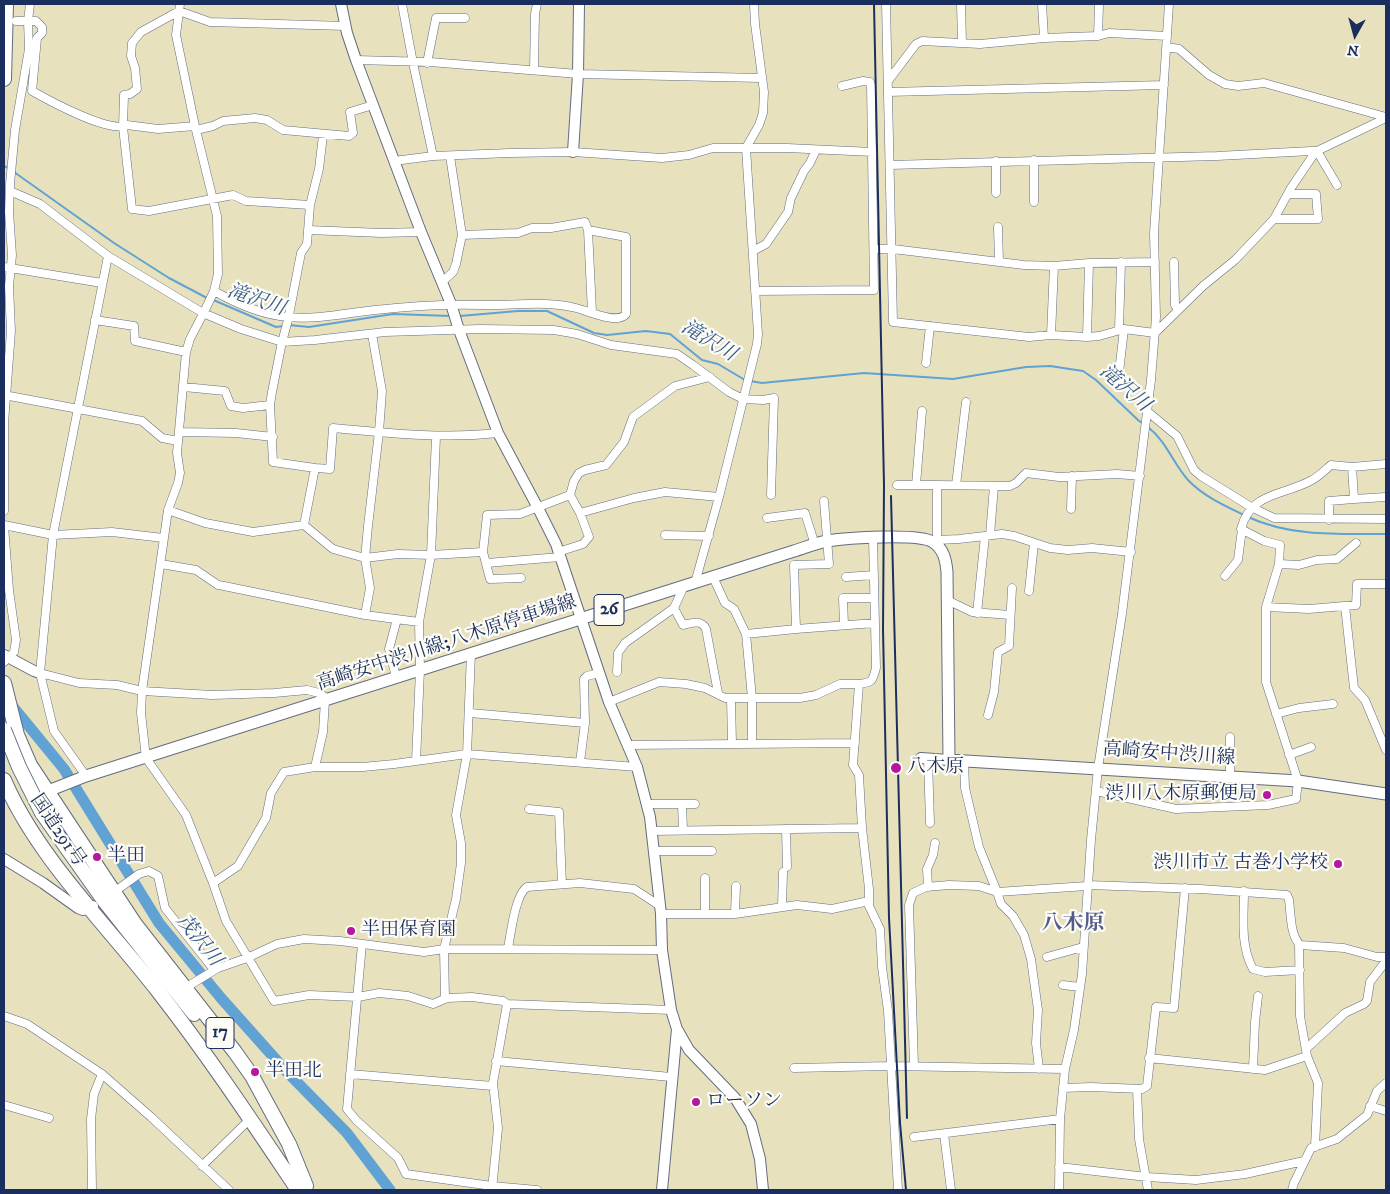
<!DOCTYPE html>
<html>
<head>
<meta charset="utf-8">
<style>
  body { margin:0 }
  #map { position:relative; width:1390px; height:1194px; overflow:hidden; background:#e8e1be; font-family:"IM FELL DW Pica",serif }
  canvas { display:block }
  .frame { position:absolute; inset:0; border:5px solid #1b2f5e; pointer-events:none }
  .north { position:absolute; left:1330px; top:10px; width:50px; height:50px; -webkit-text-stroke:4px #fdfcf7; paint-order:stroke; rotate:187deg; font-size:14px; font-weight:700; line-height:20px; text-align:center; color:#1b2f5e }
  .north::after { content:''; display:block; margin:auto; width:18px; height:22px; background:#1b2f5e; clip-path:polygon(50% 0,100% 100%,50% 72%,0 100%) }
</style>
</head>
<body>
<div id="map">
<canvas width="1390" height="1194"></canvas>
<div class="frame"></div>
<div class="north">N</div>
</div>
<script>
const ctx = document.querySelector('canvas').getContext('2d');
ctx.lineJoin = 'round';
function trace(path, color, width, dash) { ctx.strokeStyle = color; ctx.lineWidth = width; ctx.lineCap = dash ? 'butt' : 'round'; ctx.setLineDash(dash || []); ctx.stroke(path); }
function label(font, color, halo, rows, align = 'center') {
  ctx.font = font + ' "IM FELL DW Pica","Noto Serif JP",serif'; ctx.lineWidth = 4.5; ctx.setLineDash([]); ctx.textBaseline = 'middle'; ctx.strokeStyle = halo; ctx.fillStyle = color; for (const [text, x, y, turn = 0] of rows) {
    ctx.save(); ctx.translate(x, y); ctx.rotate((+turn || 0) * Math.PI / 180); ctx.textAlign = isNaN(turn) ? turn : align; if (halo) ctx.strokeText(text, 0, 0); ctx.fillText(text, 0, 0); ctx.restore();
  }
}
const stream = new Path2D(`
  M4 166 8 168
  M14 172 114 243 169 278 207 298
  M211 299 276 327 283 326
  M460 316 518 311H547L594 333 607 335 646 331 670 334 702 360 718 364 745 380
  M288 325 309 327 393 314 450 316
  M750 381 762 383 864 373 953 379 1026 367 1050 366 1083 371 1096 380 1138 420 1142 423
  M1148 427C1166 441 1173 463 1188 480 1203 496 1225 506 1244 515
  M1248 517C1291 537 1340 534 1386 534`);
const river = new Path2D(`
  M9 702 64 769 159 923 221 998 287 1072 347 1133 390 1190`);
const street = new Path2D(`
  M180 4 176 35 195 126 217 216 218 274 214 291 206 308 190 339 186 352 177 453 180 473 178 483 168 510 142 691 141 713 146 758 186 815 213 883 226 921 274 1001 309 995 358 997 379 993 408 996 433 1004 447 998 472 997 503 1001 507 1004 671 1010
  M402 4 413 63 433 156
  M886 4 893 322 1029 337 1051 335 1087 337 1099 336 1124 329 1155 333 1203 286 1235 260 1274 219 1291 188 1312 157 1317 151 1386 118
  M961 4 962 43
  M1042 4 1044 38
  M16 21H36L42 27V33L37 38 32 91C48 100 110 134 127 125L158 129 195 126
  M1098 36 1099 4
  M1167 47 1179 49 1209 75 1225 84 1238 86 1264 83 1386 117
  M356 60 430 62 578 74 761 78
  M427 63 436 18H465
  M534 70 535 14 537 4
  M888 81 916 44 922 41 980 44 1044 38 1098 36 1109 33 1167 36
  M888 92 1164 85
  M196 130 213 126 223 121 255 118 267 120 283 130 349 136 353 133 350 112 373 105
  M323 135 319 169 310 205 307 244 301 253 288 320 282 342 272 392 270 405 273 462 315 468 304 525 333 549 365 558 398 554 431 555 483 552
  M1034 160V202
  M394 161 433 156 510 153 573 152 662 158 689 155 713 148H787L873 152
  M890 165 1217 156 1311 151H1317L1337 185
  M10 191 40 204 108 256 203 313 241 329 282 342 315 340 385 332 480 329 554 330 577 334 611 345 677 354 693 365 729 392 743 399 763 400 774 398 771 495
  M996 193V161
  M310 205 246 201 233 195 149 211 132 209 123 127 124 95 130 94 137 89 135 68 131 56 132 43 141 32 179 11 210 22 346 26
  M1274 219H1318L1316 194H1288
  M998 227 999 262
  M308 230 382 233 421 232
  M462 235 518 233 532 228H551L585 222 588 230 592 312
  M875 249H893L1024 265 1054 266 1089 263 1155 262
  M753 251 766 244 788 212 791 198 804 171 810 163 816 150
  M1174 262 1175 305 1178 310
  M4 267 102 283
  M442 282 453 272 456 264 462 235 450 156
  M214 291C237 304 262 315 288 317 317 320 347 313 375 310 411 306 446 304 482 305 512 306 546 300 576 308 588 311 618 325 626 314V237L588 230
  M755 291 874 290 871 85 870 82 863 81 842 86
  M95 320 134 326 135 341 186 352
  M1119 330 1121 262
  M1051 335 1054 266
  M1087 337 1089 263
  M926 363 930 326
  M1118 381 1124 329
  M184 387 225 391 231 406 243 408 270 405
  M4 395 142 421 162 438 178 441
  M1148 412 1177 436 1194 470 1201 476 1251 507 1274 518 1386 519
  M180 432 236 433 273 437
  M1386 464 1352 467 1354 499 1386 497
  M315 468 330 469 333 428C388 433 443 439 498 433
  M897 485H937
  M916 485 922 411
  M956 485 966 402
  M570 495 580 513 634 498 665 492 719 497
  M824 501 829 564 794 565 796 629 875 623
  M1071 509 1072 476
  M168 510 205 523 253 532 304 525
  M4 511V423L11 331 9 286 12 255 9 212 10 184 15 130 29 49 28 21 30 4
  M767 518 805 513 815 545
  M1329 520V501L1354 499
  M4 525 53 535 112 532 163 538
  M4 526 9 590 16 640 14 652 4 662
  M665 535 709 536
  M990 535 994 486
  M873 538 876 668C872 682 873 682 859 684L853 765 859 775 862 828 869 889V906L880 929 882 967 888 1011 898 1190
  M937 540V485L1010 486 1016 483 1026 473 1059 477 1117 474 1140 476
  M935 543 937 540 959 539 1002 534 1014 536 1050 548 1068 550 1092 548 1131 552
  M558 552 583 544 589 537 580 513
  M487 563 560 557
  M161 564 196 570 218 585 224 586 365 615 419 622 420 670 416 761
  M1279 564 1299 565 1317 560 1337 559 1356 543
  M1225 576 1238 560 1242 529
  M713 577 725 603 734 609 746 634 752 698V744
  M846 577 874 575
  M521 578 490 579 483 552 487 515 520 514 570 495 574 481 579 473 585 470 606 465 624 442 633 417 675 386 710 377
  M695 583 719 497 757 344 758 334 746 148 759 125 763 113 764 92 755 24 754 4
  M684 586 674 608 683 625C693 623 701 619 706 629L718 693
  M1029 591 1034 543
  M947 600 972 612 1010 615
  M1345 606 1354 688 1365 700 1386 750
  M1266 607 1309 609 1356 605 1357 584H1386
  M977 613 985 536
  M365 615 370 588 365 558 368 526 379 432 382 391 372 334
  M419 622 431 555 436 437
  M844 625 843 598H874
  M746 634 796 629
  M617 672 618 653 625 643 674 608
  M40 673 79 683 117 685 142 691 212 695 274 693 307 690 319 693 325 697V700L323 732 315 767
  M396 677 389 649 397 619
  M731 698 732 744
  M609 702 659 682 686 684 705 688 725 698H800L816 695 840 684H859
  M470 713 585 723
  M1276 714 1299 708 1333 704
  M988 715 994 692 998 652 1009 646 1012 588
  M627 745 855 743
  M1289 755 1311 747
  M928 759 930 823
  M964 761 965 788 979 847 997 892 1001 904 1013 916 1024 935 1031 959 1038 1010 1036 1043 1039 1069
  M580 762 585 723 584 679 587 676 599 673
  M86 776 54 731 40 673 53 535 108 256
  M1230 776V737
  M1096 791 1176 809 1268 805 1296 799 1298 781 1266 682V607L1279 564 1280 545 1264 541 1241 529C1251 491 1284 496 1312 480 1319 476 1325 470 1331 465L1352 467
  M647 804H695
  M682 804 683 830
  M529 809 559 812 562 884
  M786 829 787 867
  M651 831 862 828
  M654 851H712
  M213 883 238 866 266 818 271 793 284 772 315 767H363L394 764 467 754 637 767
  M1088 885 1200 889 1287 895 1289 900C1291 914 1290 935 1300 945L1344 948 1377 957H1386
  M928 887 927 869 933 855 935 843
  M1244 891C1244 917 1240 946 1253 969L1265 972 1300 970
  M114 892 139 874 149 871 158 876 165 908 211 966 218 968 247 958 277 944 304 939 340 941 424 952 444 949 662 950
  M782 907 783 872
  M661 914H735L797 905 832 909 869 901
  M705 914V878
  M735 914 736 886
  M362 944 347 1109 356 1120 398 1158 406 1174 492 1186 537 1190
  M508 948C511 933 515 895 527 887L580 883 634 889 660 906
  M1047 957 1083 947
  M1063 985 1080 987
  M185 988 218 968
  M445 999 444 949 456 899 461 863V843L456 815 467 754 471 653
  M4 1016 27 1024 102 1074 151 1117 229 1190
  M1307 1048 1345 1013 1364 1004 1367 1001 1370 982 1386 961
  M1307 1056 1318 1083 1315 1147
  M1149 1058 1265 1070 1307 1056 1300 1016 1299 944
  M496 1061 671 1077
  M914 1066 909 905 913 893 926 887 949 885 979 886 997 892 1087 886
  M794 1068 890 1066 1065 1069
  M1253 1069 1255 1022 1258 996
  M350 1074 493 1086
  M1063 1088 1091 1087 1142 1089 1147 1086 1156 1007 1174 1008 1185 888
  M1137 1089 1139 1139 1148 1190
  M4 1105 49 1118
  M1370 1106 1386 1111
  M944 1134 951 1190
  M914 1137 1060 1119
  M202 1166 250 1119
  M1059 1167 1147 1177 1196 1180 1245 1174 1304 1161
  M92 1190 91 1119 94 1094 102 1074
  M492 1190 498 1128 493 1083 507 1004
  M1059 1190 1060 1119 1065 1069 1074 1030 1082 974 1091 840 1098 768 1122 614 1151 380 1156 317 1154 233 1169 4
  M1292 1190 1294 1183 1311 1148 1337 1139 1367 1115 1377 1091 1386 1083`);
const secondary = new Path2D(`
  M341 4 347 33 356 60 421 232 451 304 459 330 498 433 538 508 556 544 609 702 637 767 650 817 661 914 662 950 671 1010 677 1029 689 1050 735 1098 751 1124 760 1159 763 1190
  M573 152 578 74 579 4
  M4 655 34 671 40 673
  M921 758 949 760
  M4 859 43 883 78 908 83 910 93 906
  M662 1190 677 1029`);
const primary = new Path2D(`
  M48 791 86 776 794 551C804 548 816 543 827 541 846 538 918 533 933 542 944 549 946 561 947 572L949 760 1298 781 1386 794`);
const highway = new Path2D(`
  M4 79 6 4
  M4 683 17 735 30 765 135 924 235 1052 252 1076 289 1144 306 1186
  M4 780C37 857 106 924 158 991 208 1055 253 1123 298 1190
  M42 813 105 902 194 1014`);
const rail = new Path2D(`
  M874 4 884 485 883 629 889 918 900 1123 906 1190
  M891 496 907 1118`);
const highwayBridge = new Path2D(`
  M4 730 19 767 42 813`);
const markers = [
  [896,768,6,"#b5179e"],
  [1267,795,5,"#b5179e"],
  [97,857,5,"#b5179e"],
  [1338,864,5,"#b5179e"],
  [351,931,5,"#b5179e"],
  [255,1072,5,"#b5179e"],
  [696,1102,5,"#b5179e"]
];
const shields = [
  [609,610,30],
  [220,1033,28]
];
const shieldNames = [
  ["26",609,610],
  ["17",220,1033]
];
const streetNames = [
  ["高崎安中渋川線;八木原停車場線",447,644,-18],
  ["高崎安中渋川線",1169,755,4],
  ["国道291号",57,831,56]
];
const poiNames = [
  ["八木原",907,768],
  ["渋川八木原郵便局",1257,795,"right"],
  ["半田",107,857],
  ["渋川市立 古巻小学校",1328,864,"right"],
  ["半田保育園",361,931],
  ["半田北",265,1072],
  ["ローソン",706,1102]
];
const waterNames = [
  ["滝沢川",256,301,19],
  ["滝沢川",708,342,31],
  ["滝沢川",1124,389,41],
  ["茂沢川",198,941,51]
];
const quarterNames = [
  ["八木原",1073,925]
];
trace(stream, '#60a2d4', 2);
trace(river, '#60a2d4', 11);
trace(street, '#636d80', 9);
trace(secondary, '#636d80', 12);
trace(primary, '#636d80', 13);
trace(highway, '#636d80', 16);
trace(street, '#fff', 8);
trace(secondary, '#fff', 10);
trace(primary, '#fff', 11);
trace(highway, '#fff', 14);
trace(rail, '#1b2f5e', 2);
trace(highwayBridge, '#636d80', 16, []);
trace(highwayBridge, '#fff', 14);
for (const [x, y, r, color] of markers) { const dot = new Path2D(); dot.arc(x, y, r, 0, 2 * Math.PI); ctx.fillStyle = color; ctx.fill(dot); trace(dot, '#fdfcf7', 2); }
for (const [x, y, w] of shields) { const box = new Path2D(); box.roundRect(x - w / 2, y - 15.5, w, 31, 4); ctx.fillStyle = '#fdfcf7'; ctx.fill(box); trace(box, '#1b2f5e', 1); }
label('bold 18px', '#1b2f5e', null, shieldNames);
label('19px', '#1b2f5e', '#fdfcf7', streetNames);
label('19px', '#1b2f5e', '#fdfcf7', poiNames, 'left');
label('italic 20px', '#375d8d', '#fdfcf7', waterNames);
label('bold 21px', '#525b8c', '#fdfcf7', quarterNames);
</script>
</body>
</html>
